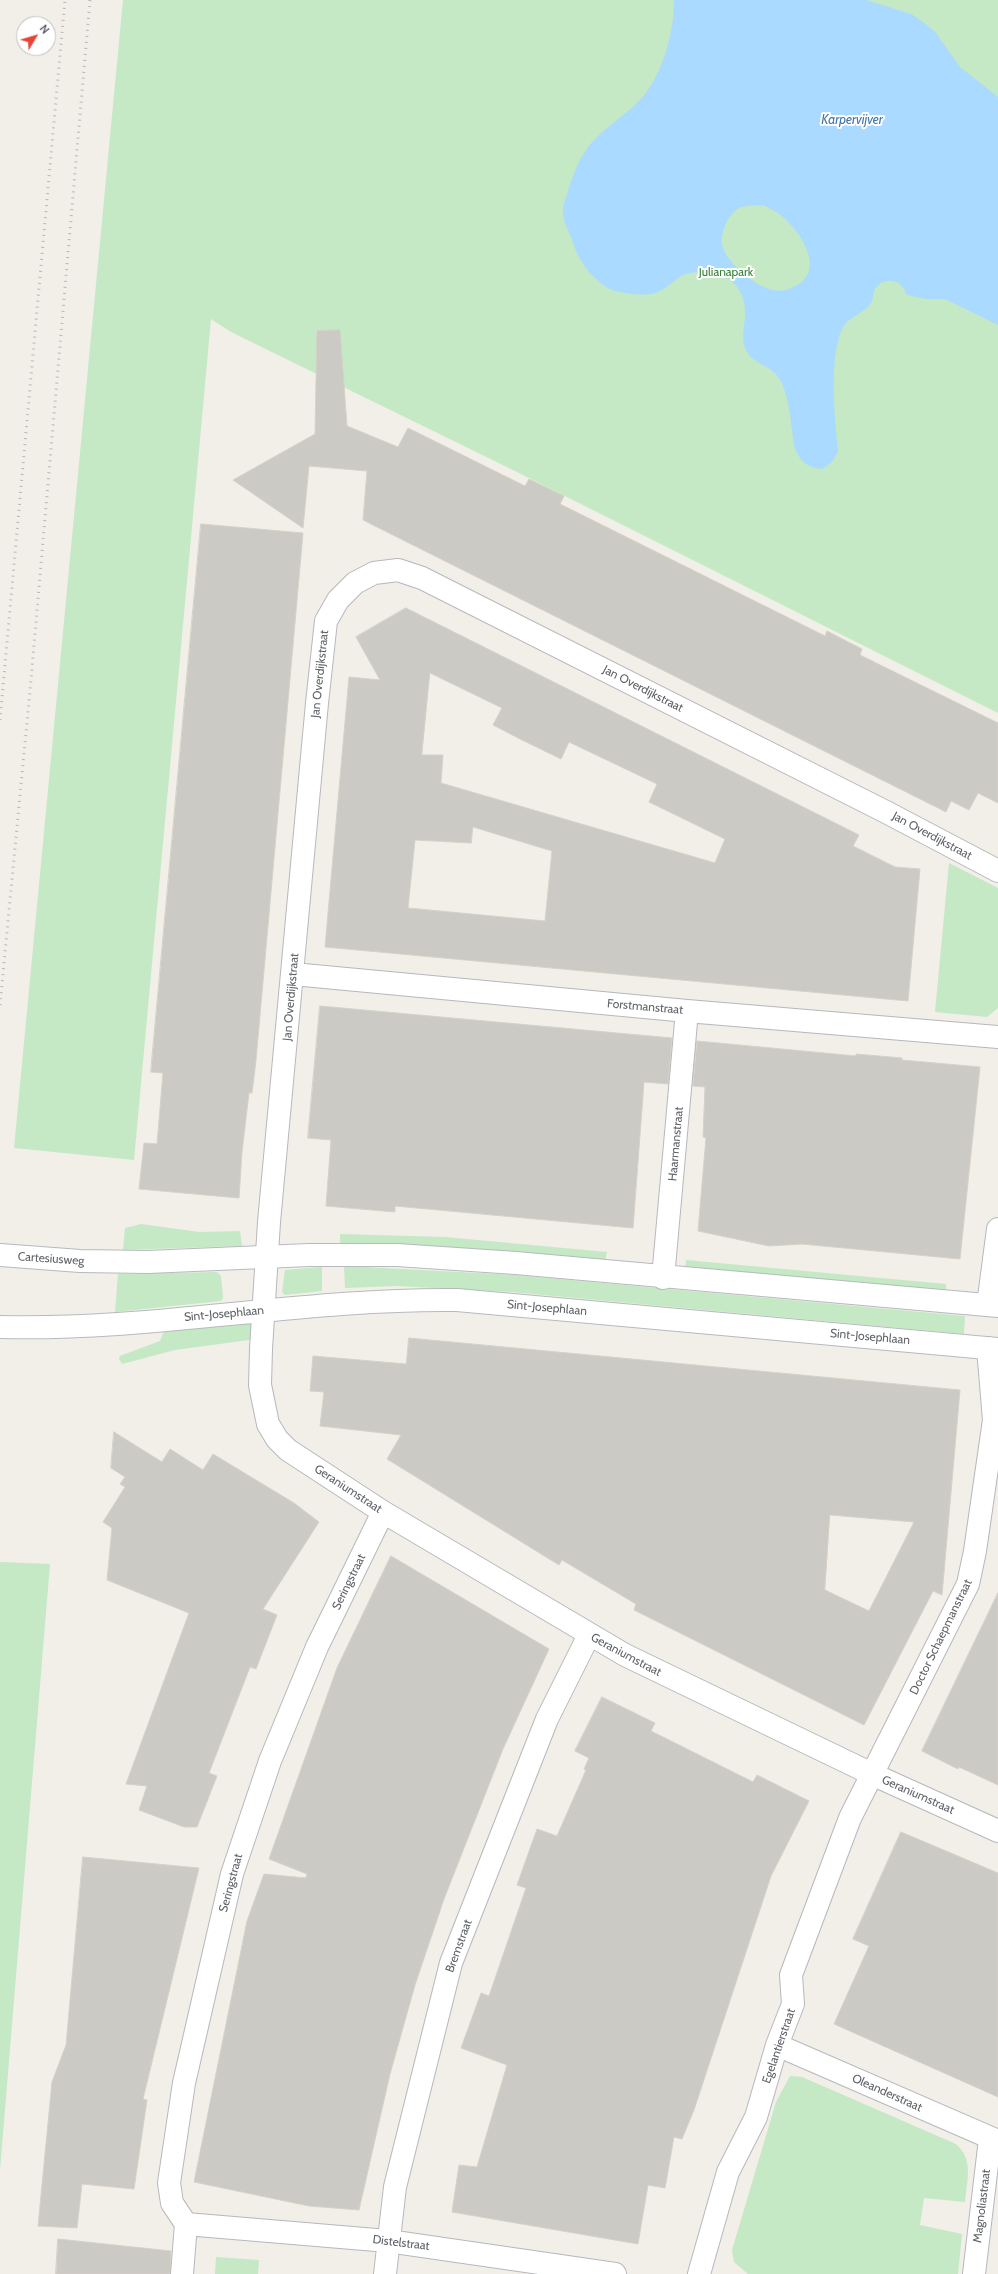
<!DOCTYPE html>
<html>
<head>
<meta charset="utf-8">
<style>
  body { margin:0 }
  #map { position:relative; width:998px; height:2274px; overflow:hidden; background:#f1efe8; font-family:Cabin,sans-serif }
  canvas { display:block }
  .north { position:absolute; left:16px; top:16px; width:40px; height:40px; box-sizing:border-box; background:#fff; border:1px solid #bfc1c3; border-radius:50%; rotate:52deg; font-size:11px; font-weight:700; line-height:16px; text-align:center; color:#5f6368 }
  .north::after { content:''; display:block; margin:auto; width:14px; height:18px; background:#ea4335; clip-path:polygon(50% 0,100% 100%,50% 72%,0 100%) }
</style>
</head>
<body>
<div id="map">
<canvas width="998" height="2274"></canvas>
<div class="north">N</div>
</div>
<script>
const ctx = document.querySelector('canvas').getContext('2d');
ctx.lineJoin = 'round';
function paint(path, color) { ctx.fillStyle = color; ctx.fill(path, 'evenodd'); }
function trace(path, color, width, dash) { ctx.strokeStyle = color; ctx.lineWidth = width; ctx.lineCap = dash ? 'butt' : 'round'; ctx.setLineDash(dash || []); ctx.stroke(path); }
function label(font, color, halo, rows, align = 'center') {
  ctx.font = font + ' Cabin,sans-serif'; ctx.lineWidth = 4; ctx.setLineDash([]); ctx.textBaseline = 'middle'; ctx.strokeStyle = halo; ctx.fillStyle = color; for (const [text, x, y, turn = 0] of rows) {
    ctx.save(); ctx.translate(x, y); ctx.rotate((+turn || 0) * Math.PI / 180); ctx.textAlign = isNaN(turn) ? turn : align; if (halo) ctx.strokeText(text, 0, 0); ctx.fillText(text, 0, 0); ctx.restore();
  }
}
const green = new Path2D(`
  M123 0H998V713L515 471 231 332 211 319 134 1160 14 1148Z
  M949 863 998 888V1008L987 1017 935 1012Z
  M141 1224 199 1232 240 1231 242 1246 123 1250 125 1228Z
  M340 1234 445 1237 607 1252 605 1261 418 1245 340 1244Z
  M686 1260 946 1284V1292L685 1268Z
  M344 1266 516 1275 965 1316 964 1334 511 1292 396 1286 345 1288Z
  M322 1267V1291L285 1295 282 1292 285 1270Z
  M217 1272 221 1276 223 1298 221 1301 115 1312 118 1274Z
  M252 1321 251 1338 249 1340 175 1350 122 1364 119 1359 120 1356 160 1341 164 1331Z
  M0 1562 50 1564 0 2170Z
  M790 2076 802 2077 956 2144C974 2160 967 2181 965 2202L924 2198 920 2225 962 2234 958 2274H748L734 2262 732 2250 776 2102Z
  M216 2257 259 2260 258 2274H215Z`);
const water = new Path2D(`
  M674 0H866L911 14 923 22 936 33 960 67 998 97V325L945 299H926L907 295C905 292 904 288 901 285 893 278 880 280 875 289 872 293 874 297 872 301 867 313 849 316 843 327 828 356 835 419 838 452L832 462 822 469C808 468 800 461 795 449 791 429 790 395 779 378 770 364 752 365 745 348 741 337 745 326 745 315 746 288 729 271 702 272 676 272 677 283 658 292 646 297 628 294 615 291 598 286 579 263 574 245 571 235 564 224 563 214 562 206 566 198 568 191 573 175 578 160 589 146 609 121 638 111 654 80 667 56 674 27 674 0ZM763 205C771 209 780 213 786 220 808 241 827 279 785 290 765 296 729 266 723 248 719 235 727 215 739 208 746 205 755 206 763 205Z`);
const building = new Path2D(`
  M340 330 347 426 398 447 408 428 525 486 529 479 564 496 560 504 825 636 827 631 862 649 860 655 998 723V803L978 793 969 810 951 801 946 812 363 520 367 471 309 466 303 528 233 480 315 434 317 331Z
  M201 524 303 533 256 1060 252 1093H249L242 1152 239 1198 139 1189 144 1143 157 1144 163 1073 151 1072Z
  M406 608 859 835 853 846 895 867 920 869 908 1001 325 947 349 677 380 680 356 637ZM430 673 502 708 493 725 522 740 561 759 569 742 657 784 649 802 725 839 715 863 441 783 443 755H422ZM473 827 552 851 545 921 408 908 415 840 471 843Z
  M320 1006 672 1038 668 1084 644 1082 633 1228 395 1206V1212L326 1206 331 1140 308 1138Z
  M697 1041 856 1056V1054L902 1058V1060L980 1067 960 1259 802 1244 769 1246 698 1231 706 1138 703 1137 705 1087 693 1086Z
  M409 1338 960 1390 942 1595 933 1591 864 1725 634 1610 636 1604 562 1560 559 1565 387 1459 401 1435 320 1426 324 1392 310 1391 313 1356 406 1364ZM830 1515 914 1522 869 1611 825 1590Z
  M114 1432 162 1462 170 1449 203 1470 213 1454 294 1503 319 1522 263 1609 277 1615 256 1669 250 1667 209 1773 217 1776 197 1827H184L139 1810 147 1786 126 1784 189 1613 107 1580 112 1528 103 1522 125 1487 120 1484 125 1477 111 1468Z
  M391 1556 549 1649 503 1749 444 1899 415 1985 390 2074 359 2210 309 2206 194 2182 247 1921 264 1874 306 1878 307 1874 269 1859 337 1668Z
  M998 1593V1785L959 1767 958 1769 922 1751Z
  M602 1697 655 1723 651 1731 753 1782 757 1775 809 1801 771 1876 694 2110 682 2139 674 2137 665 2188 648 2185 638 2244 452 2212 459 2165 477 2167 507 2065 461 2048 481 1993 489 1996 526 1888 517 1885 537 1829 557 1836 586 1770 584 1769 589 1758 575 1751Z
  M901 1832 998 1873V2097L834 2024 869 1946 853 1939Z
  M83 1857 199 1868 143 2099 147 2100 134 2189 82 2184 77 2228 38 2226 52 2082 66 2045Z
  M58 2239 171 2251 170 2274H56Z`);
const minor = new Path2D(`
  M998 871 886 812 422 578 398 570 374 573 355 583 338 600 326 621 317 703 269 1222 261 1349 260 1385 268 1424 277 1439 288 1450 383 1512 625 1655 874 1775 998 1831
  M293 974 687 1011 998 1037
  M663 1278 687 1011
  M988 1305 998 1229
  M777 2045 998 2141
  M186 2224 388 2241 615 2274
  M182 2274 186 2224 172 2203 169 2183 184 2083 232 1874 270 1761 317 1647 383 1512
  M385 2274 395 2187 451 1963 547 1719 589 1635
  M699 2274 728 2172 756 2117 777 2045 793 2004 791 1975 850 1818 968 1584 975 1551 994 1420 988 1348
  M974 2274 990 2139`);
const secondary = new Path2D(`
  M0 1255 80 1261 148 1262 309 1255H397L516 1263 998 1306
  M0 1327C153 1331 304 1298 457 1300L998 1349`);
const rail = new Path2D(`
  M0 720 65 0
  M0 1005 30 691 90 0`);
const parkNames = [
  ["Julianapark",726,272]
];
const streetNames = [
  ["Jan Overdijkstraat",320,674,-84],
  ["Jan Overdijkstraat",643,689,27],
  ["Jan Overdijkstraat",932,836,28],
  ["Jan Overdijkstraat",291,997,-85],
  ["Forstmanstraat",645,1007,5],
  ["Haarmanstraat",676,1144,-85],
  ["Cartesiusweg",51,1259,4],
  ["Sint-Josephlaan",547,1308,5],
  ["Sint-Josephlaan",224,1314,-5],
  ["Sint-Josephlaan",870,1337,5],
  ["Geraniumstraat",348,1489,33],
  ["Seringstraat",349,1582,-64],
  ["Doctor Schaepmanstraat",941,1637,-64],
  ["Geraniumstraat",626,1655,28],
  ["Geraniumstraat",918,1795,24],
  ["Seringstraat",231,1883,-75],
  ["Bremstraat",459,1946,-70],
  ["Egelantierstraat",779,2046,-71],
  ["Oleanderstraat",887,2093,24],
  ["Magnoliastraat",982,2206,-83],
  ["Distelstraat",401,2243,7]
];
const waterNames = [
  ["Karpervijver",852,120]
];
paint(green, '#c5e8c5');
paint(water, '#aadaff');
paint(building, '#cccac5');
trace(building, '#d6d1c6', 1);
trace(minor, '#b5b8bc', 24);
trace(secondary, '#b6babf', 24);
trace(minor, '#fff', 22);
trace(secondary, '#fff', 22);
trace(rail, '#b6b7b8', 3, [1, 5]);
label('12px', '#348238', '#fff', parkNames);
label('12px', '#5f6368', '#fff', streetNames);
label('italic 13px', '#4174aa', '#fff', waterNames);
</script>
</body>
</html>
